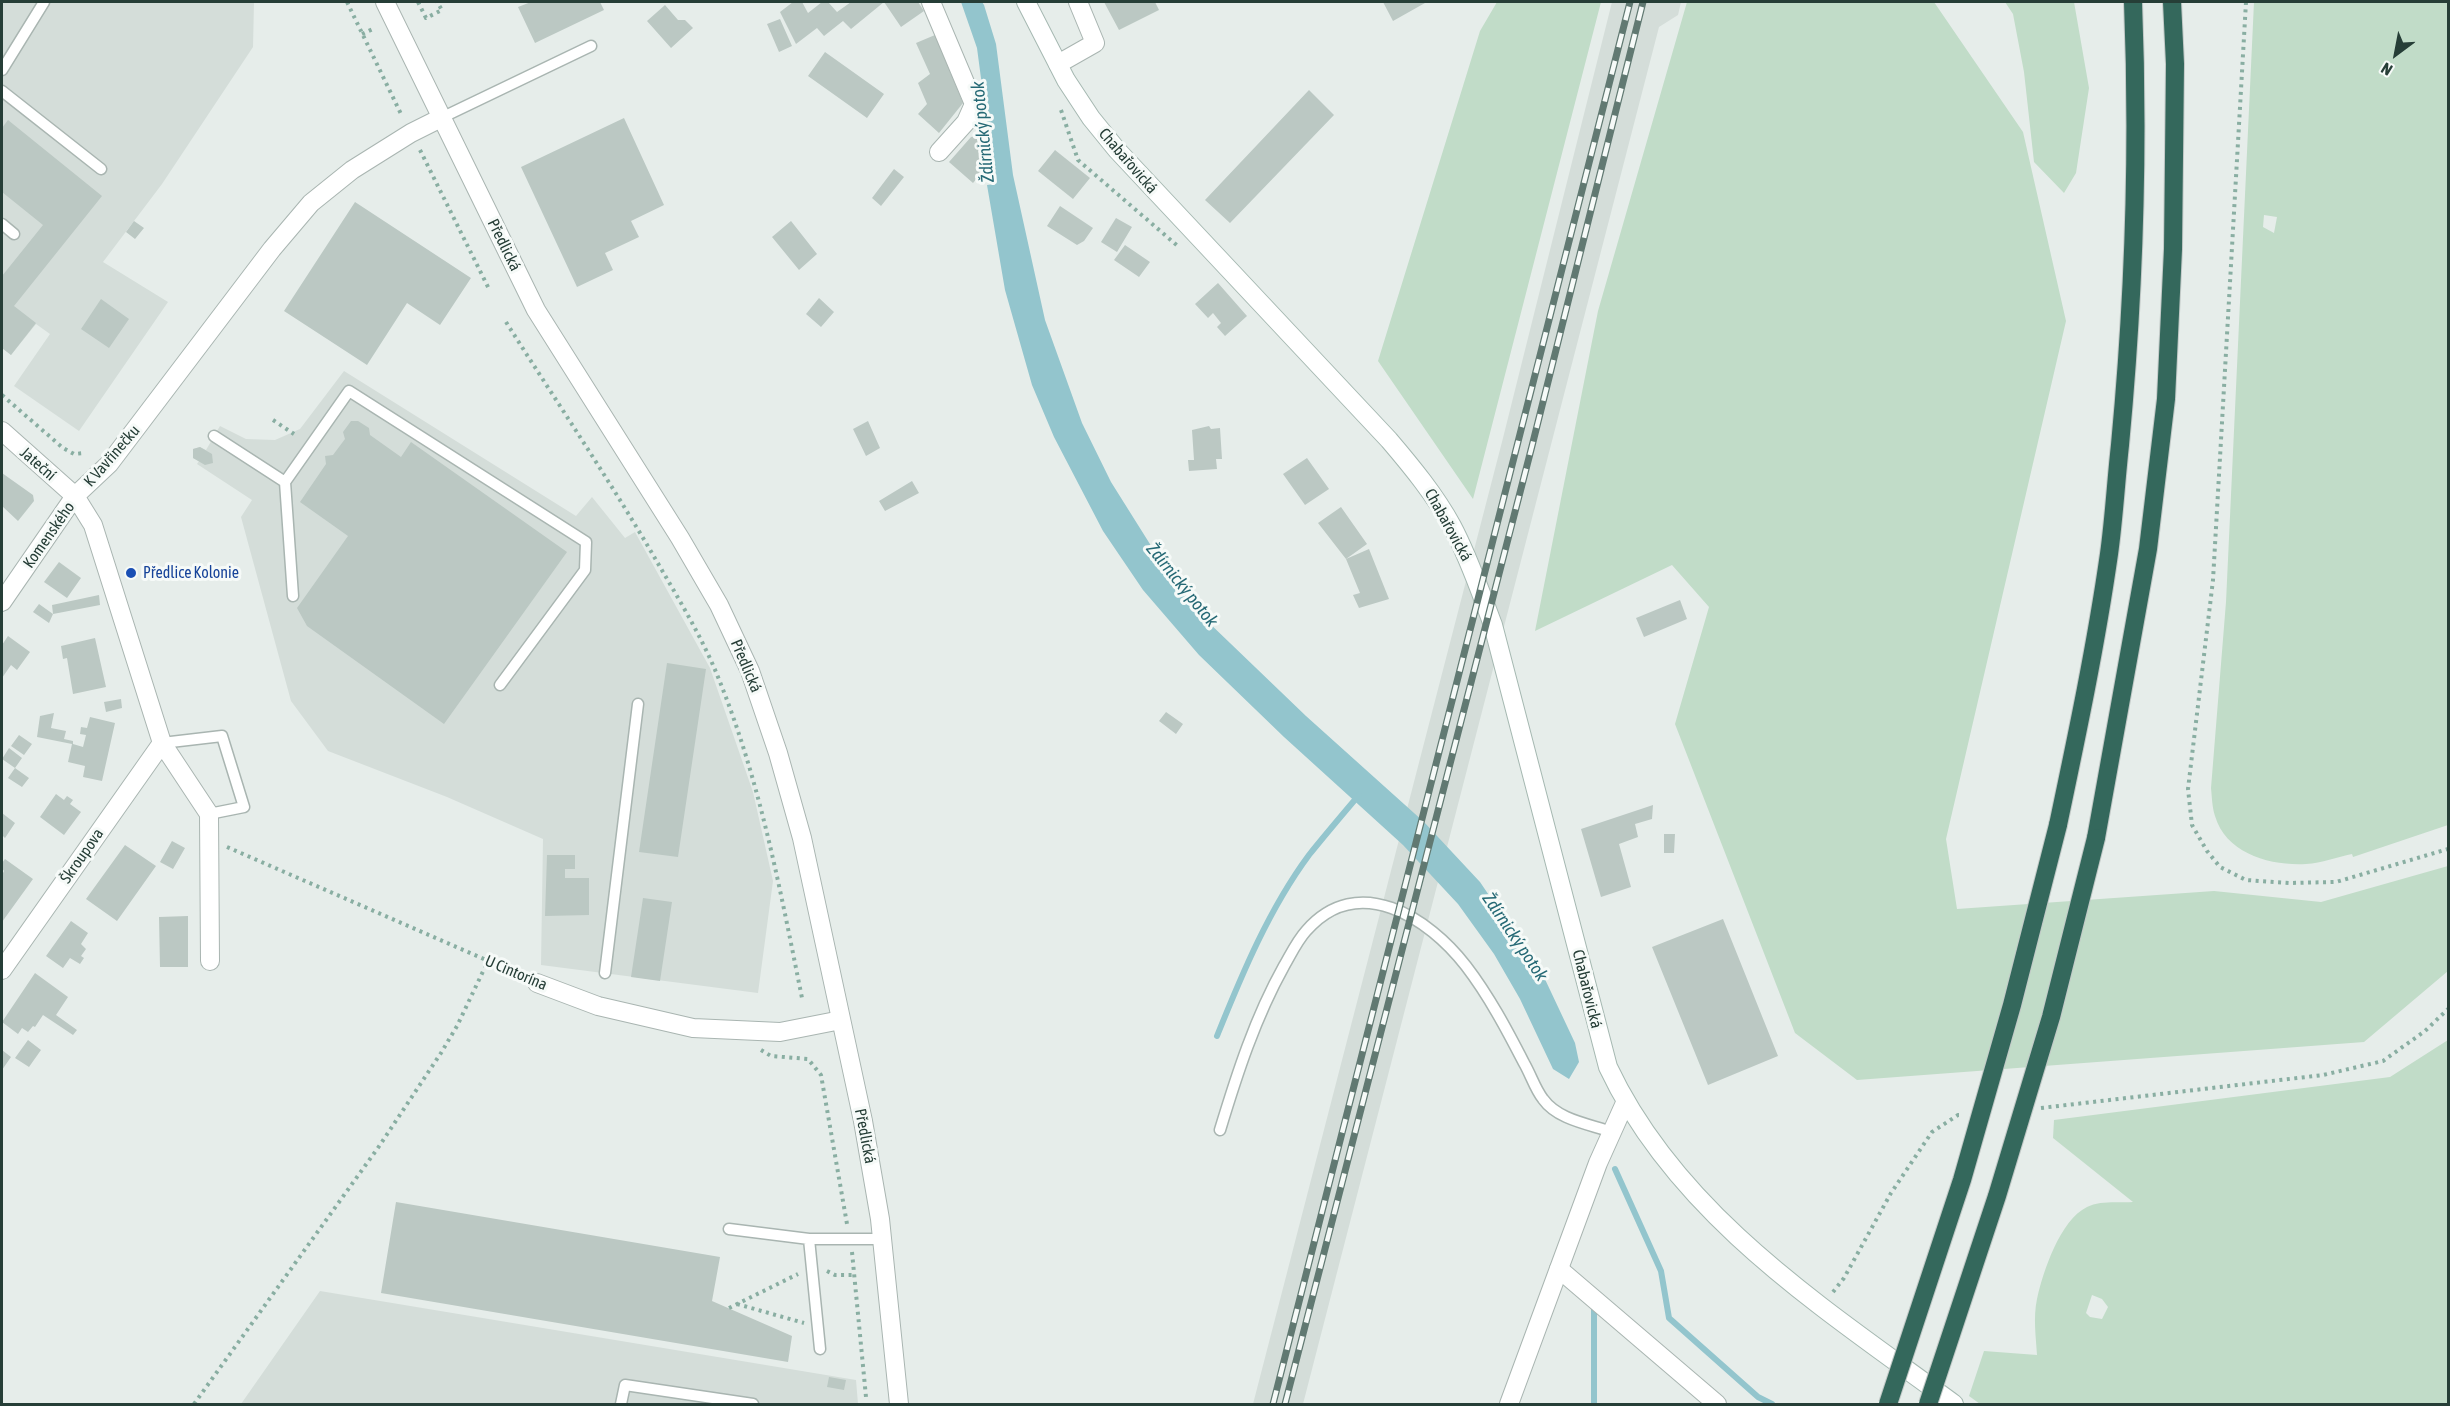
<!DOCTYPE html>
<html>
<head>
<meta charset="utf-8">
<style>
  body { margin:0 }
  #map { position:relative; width:2450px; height:1406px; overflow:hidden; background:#e6edea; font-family:"Asap Condensed",sans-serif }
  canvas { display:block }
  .frame { position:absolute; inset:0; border:3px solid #263e37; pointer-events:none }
  .north { position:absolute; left:2366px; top:24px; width:60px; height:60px; -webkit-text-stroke:4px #f6faf8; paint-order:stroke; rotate:212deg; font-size:16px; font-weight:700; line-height:24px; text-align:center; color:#263e37 }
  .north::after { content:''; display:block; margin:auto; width:21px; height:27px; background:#263e37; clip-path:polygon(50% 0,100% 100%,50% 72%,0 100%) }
</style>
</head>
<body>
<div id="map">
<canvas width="2450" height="1406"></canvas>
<div class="frame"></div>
<div class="north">N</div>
</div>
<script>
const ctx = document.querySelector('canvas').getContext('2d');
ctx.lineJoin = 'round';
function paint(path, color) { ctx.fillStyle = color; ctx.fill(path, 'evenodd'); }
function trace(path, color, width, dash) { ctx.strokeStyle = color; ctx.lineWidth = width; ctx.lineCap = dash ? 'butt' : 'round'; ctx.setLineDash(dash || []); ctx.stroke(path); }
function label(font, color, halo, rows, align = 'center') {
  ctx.font = font + ' "Asap Condensed",sans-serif'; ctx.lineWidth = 6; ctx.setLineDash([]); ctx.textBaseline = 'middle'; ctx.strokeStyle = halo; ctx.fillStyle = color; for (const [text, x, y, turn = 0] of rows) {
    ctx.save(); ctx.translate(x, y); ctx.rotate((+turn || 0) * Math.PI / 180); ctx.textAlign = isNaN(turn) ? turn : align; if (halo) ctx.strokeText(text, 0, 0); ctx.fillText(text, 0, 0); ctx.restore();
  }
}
const built = new Path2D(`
  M2 2H254L253 47 162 184 103 262 168 302 79 431 14 386 50 334 36 324 11 355 2 348Z
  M1612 2H1681L1678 15 1659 27 1303 1404H1253L1503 438Z
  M344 371 576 516 592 497 625 538 635 532 710 668 753 792 773 881 758 993 541 965 543 839 447 797 328 751 291 701 241 517 252 500 197 464 199 461 193 458V449L200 447 206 450 220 426 246 439 275 440 300 429Z
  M320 1291 856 1380 858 1404H241Z`);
const green = new Path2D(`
  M1497 2H1601L1473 499 1378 361 1480 31Z
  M1687 2H1934L2023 132 2066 321 1946 839 1957 909 2214 891 2321 902 2448 866V971L2364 1042 1857 1080 1795 1033 1675 724 1709 607 1672 565 1535 631 1598 311Z
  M2005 2H2074L2089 88 2076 173 2064 193 2034 162 2024 72 2013 14Z
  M2254 2H2448V825L2353 857 2352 854C2337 857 2322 863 2306 864 2271 866 2226 854 2215 816 2212 807 2212 797 2211 788L2226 602ZM2264 215 2277 217 2274 233 2263 227Z
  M2448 1040V1404H1980L1969 1396 1984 1351 2037 1355C2036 1337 2033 1318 2037 1299 2043 1272 2060 1220 2087 1207 2100 1200 2119 1203 2133 1202L2053 1138 2054 1120 2390 1077ZM2092 1295 2102 1299 2108 1307 2102 1319 2090 1317 2086 1313Z`);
const water = new Path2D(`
  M961 2H982L984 5 996 44 1013 175 1045 320 1082 423 1111 482 1165 568 1205 619 1306 716 1424 822 1480 882 1543 975 1575 1043 1579 1062 1569 1079 1553 1069 1520 999 1494 954 1458 904 1403 845 1284 737 1199 655 1143 590 1103 531 1054 437 1032 385 1005 290 987 185 995 184 977 48Z`);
const stream = new Path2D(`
  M1217 1036C1242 974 1269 909 1309 855 1325 835 1342 815 1359 795
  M1615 1169 1661 1271 1669 1318 1758 1397 1772 1404
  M1594 1404V1303`);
const building = new Path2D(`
  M531 2H600L604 10 535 43 518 7Z
  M793 2H802L808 13 822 2H828L837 12 851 2H918L924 11 901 27 884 2 851 29 843 21 824 36 817 28 796 44 780 12Z
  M1104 2H1155L1159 10 1119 30Z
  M1383 2H1424L1425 3 1393 21Z
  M665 5 678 20H685L693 28 671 48 647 21Z
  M780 19 792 46 779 52 767 24Z
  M935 35 963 103 939 133 918 114 927 104 918 83 930 74 916 43Z
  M825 52 884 94 867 118 808 76Z
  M1309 90 1334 115 1230 223 1205 200Z
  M624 118 664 205 631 221 639 237 605 253 613 270 577 287 521 167Z
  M8 120 102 196 14 306 36 323 11 355 2 348V276L43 225 2 192V128Z
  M976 136 985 139 991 168 983 178 979 176 973 183 949 162 971 137Z
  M1055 150 1090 178 1073 199 1038 171Z
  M894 169 904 177 881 206 872 198Z
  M355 202 471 278 440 325 407 303 367 365 284 311Z
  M1060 206 1093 228 1084 241 1077 245 1047 226Z
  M1116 218 1132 227 1117 252 1101 242Z
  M134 221 144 228 135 239 126 232Z
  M791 221 817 254 799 270 772 237Z
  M1125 245 1150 262 1139 277 1114 260Z
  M1218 283 1247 316 1225 336 1217 327 1221 323 1213 313 1208 318 1195 304Z
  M819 298 834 312 821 327 806 314Z
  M101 299 129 319 109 348 81 329Z
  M351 421H358L369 428 370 435 401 457 411 442 567 552 444 724 307 626 297 608 348 536 300 502 326 464 325 456 333 455 345 439 343 432Z
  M868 421 880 448 866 456 853 429Z
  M1209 426 1211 429 1220 428 1222 459H1216L1217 469 1189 471 1188 460H1194L1192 430Z
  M200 447 212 454 213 463 205 465 193 458V449Z
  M1307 458 1329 489 1305 505 1283 474Z
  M2 473 33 495 34 501 18 521 2 506Z
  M912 481 919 493 885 511 879 501Z
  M1341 507 1367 544 1346 559 1318 523Z
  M1369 549 1389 599 1359 608 1353 595 1360 593 1346 559Z
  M59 562 81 578 67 598 44 582Z
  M99 595 100 605 53 614 49 623 33 612 39 604 53 614 52 605Z
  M1680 600 1687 619 1644 637 1636 618Z
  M8 636 30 652 17 670 11 665 2 678V645Z
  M95 638 106 687 73 694 67 658 63 659 61 646Z
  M667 663 706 669 678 857 639 852Z
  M121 699 122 708 106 712 104 702Z
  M1166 712 1183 724 1176 734 1159 721Z
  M54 713 51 728 66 731 64 739 73 741V744L83 747 86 735 80 734 81 727 87 728 90 717 115 723 102 781 83 777 85 766 68 762 72 744 37 737 40 716Z
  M19 735 32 744 24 755 11 746Z
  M9 748 22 758 15 768 2 759Z
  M15 768 29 778 22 787 8 778Z
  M56 794 64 800 67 796 73 800 70 804 81 812 64 835 40 817Z
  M1653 805 1652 819 1635 824 1638 837 1619 844 1631 887 1601 897 1581 829Z
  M2 813 15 823 5 838 2 835Z
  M1664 834H1675L1674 853H1664Z
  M172 841 185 848 173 869 160 862Z
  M125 845 156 866 117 921 86 899Z
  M547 855H575V869H565V878H589V915L545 916Z
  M5 859 33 879 2 922V875L4 871 2 868V863Z
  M643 898 672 902 660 981 631 977Z
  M188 916V967H160L159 917Z
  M1723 919 1778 1056 1708 1085 1652 947Z
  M71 921 88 933 81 944 86 949 81 956 84 958 80 964 70 958 63 968 46 956Z
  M35 973 68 997 56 1015 77 1030 73 1035 43 1015 35 1027 33 1026 28 1032 22 1028 18 1034 2 1022Z
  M28 1040 41 1050 29 1067 15 1058Z
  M2 1050 11 1057 2 1070Z
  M396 1202 720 1257 712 1301 792 1336 788 1362 381 1293Z
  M829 1377 846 1380 844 1390 827 1387Z`);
const path = new Path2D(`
  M347 2 402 116
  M418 2 426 18 442 10 437 2
  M2246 2 2213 580 2188 789 2192 825 2207 851 2220 867 2246 880 2289 883 2336 882 2448 849
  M362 34 375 28
  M1061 110 1078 160 1180 248
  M420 150 490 291
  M506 322C556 401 609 479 656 560 678 598 702 637 718 677 760 780 780 889 802 998
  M2 395 63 448 74 454 85 453
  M273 420 294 434
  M227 847 523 976
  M761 1050 771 1056 808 1059 821 1075 847 1224
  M2041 1108 2323 1075 2383 1061 2425 1031 2448 1009
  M852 1252 866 1397
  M827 1271 835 1275H854
  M1833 1292 1844 1278 1891 1193 1932 1132 1958 1115H1962
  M737 1304 804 1323
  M729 1308 798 1274
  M194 1404 380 1145 441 1053 457 1026 488 961`);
const service = new Path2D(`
  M2 70 44 2
  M2 91 101 169
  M441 118 591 46
  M2 224 14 234
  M214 436 285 482 293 596
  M285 482 349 391 586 542 585 570 500 685
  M162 743 222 736 244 807 209 814
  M605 973 638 704
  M1220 1130C1237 1074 1255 1018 1284 966 1291 954 1297 941 1306 931 1358 871 1429 918 1466 966 1489 996 1507 1030 1524 1063 1531 1075 1535 1089 1543 1099 1558 1120 1589 1124 1612 1132
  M729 1229 809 1239
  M820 1349 809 1239H882
  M621 1404 625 1385 753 1404`);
const minor = new Path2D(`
  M385 2 536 310 680 538 719 605 750 671 778 753 802 838 863 1121 880 1219 899 1404
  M931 2 974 104 966 122 939 152
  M1058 64 1095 43 1078 2
  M2 431 75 496 93 525 162 743 209 814 210 961
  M2 602 75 496 109 464 272 249 311 203 352 170 411 133 441 118
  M2 970 162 743
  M537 983 598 1006 693 1028 780 1032 841 1020
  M1559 1269 1717 1404`);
const tertiary = new Path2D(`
  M1509 1404 1598 1163 1625 1103`);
const secondary = new Path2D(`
  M1026 2 1066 80 1091 118 1117 150 1389 440C1412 467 1435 495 1452 526 1469 558 1480 591 1493 625L1608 1067C1678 1216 1825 1309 1954 1404`);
const motorway = new Path2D(`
  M2058 825C2077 735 2096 645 2109 554 2114 518 2116 481 2120 445 2134 297 2139 150 2133 2
  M2096 838 2148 549 2166 399 2173 249 2175 64 2172 2`);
const rail = new Path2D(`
  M1273 1404 1630 2
  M1285 1404 1532 446 1643 2`);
const motorwayBridge = new Path2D(`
  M1888 1404 1962 1180 2012 1005 2058 825
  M1928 1404 1997 1196 2051 1017 2096 838`);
const markers = [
  [131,573,6,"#1a4fb4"]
];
const streetNames = [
  ["Chabařovická",1128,161,49],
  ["Předlická",504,245,64],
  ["K Vavřinečku",112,456,-49],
  ["Jateční",38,464,41],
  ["Chabařovická",1448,525,61],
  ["Komenského",49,535,-55],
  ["Předlická",746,666,67],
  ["Škroupova",82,856,-55],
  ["U Cintorína",516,973,23],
  ["Chabařovická",1587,989,76],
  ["Předlická",865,1136,79]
];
const transitNames = [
  ["Předlice Kolonie",143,573]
];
const waterNames = [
  ["Ždírnický potok",983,132,-96],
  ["Ždírnický potok",1182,585,51],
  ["Ždírnický potok",1515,937,56]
];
paint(built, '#d4ddd9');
paint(green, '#c1dcc8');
paint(water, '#93c5cd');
trace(stream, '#93c5cd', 6);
paint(building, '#bbc8c3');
trace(service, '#a9b5b1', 13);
trace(minor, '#a9b5b1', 20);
trace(tertiary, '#a9b5b1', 20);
trace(secondary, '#a5b8b1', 20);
trace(motorway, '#c2c9c7', 20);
trace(path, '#89aea2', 4, [3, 4.5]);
trace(service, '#fff', 10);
trace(minor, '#fff', 18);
trace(tertiary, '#fff', 18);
trace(secondary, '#fff', 18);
trace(motorway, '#34685c', 18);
trace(rail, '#617972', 7);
trace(rail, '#f6faf8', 4.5, [14]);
trace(motorwayBridge, '#c2c9c7', 20, []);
trace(motorwayBridge, '#34685c', 18);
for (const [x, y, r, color] of markers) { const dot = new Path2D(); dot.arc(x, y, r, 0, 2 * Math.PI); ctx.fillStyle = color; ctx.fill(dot); trace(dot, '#f6faf8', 2); }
label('16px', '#263e37', '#f6faf8', streetNames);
label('16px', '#164399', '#f6faf8', transitNames, 'left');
label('italic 18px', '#256975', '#f6faf8', waterNames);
</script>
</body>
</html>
